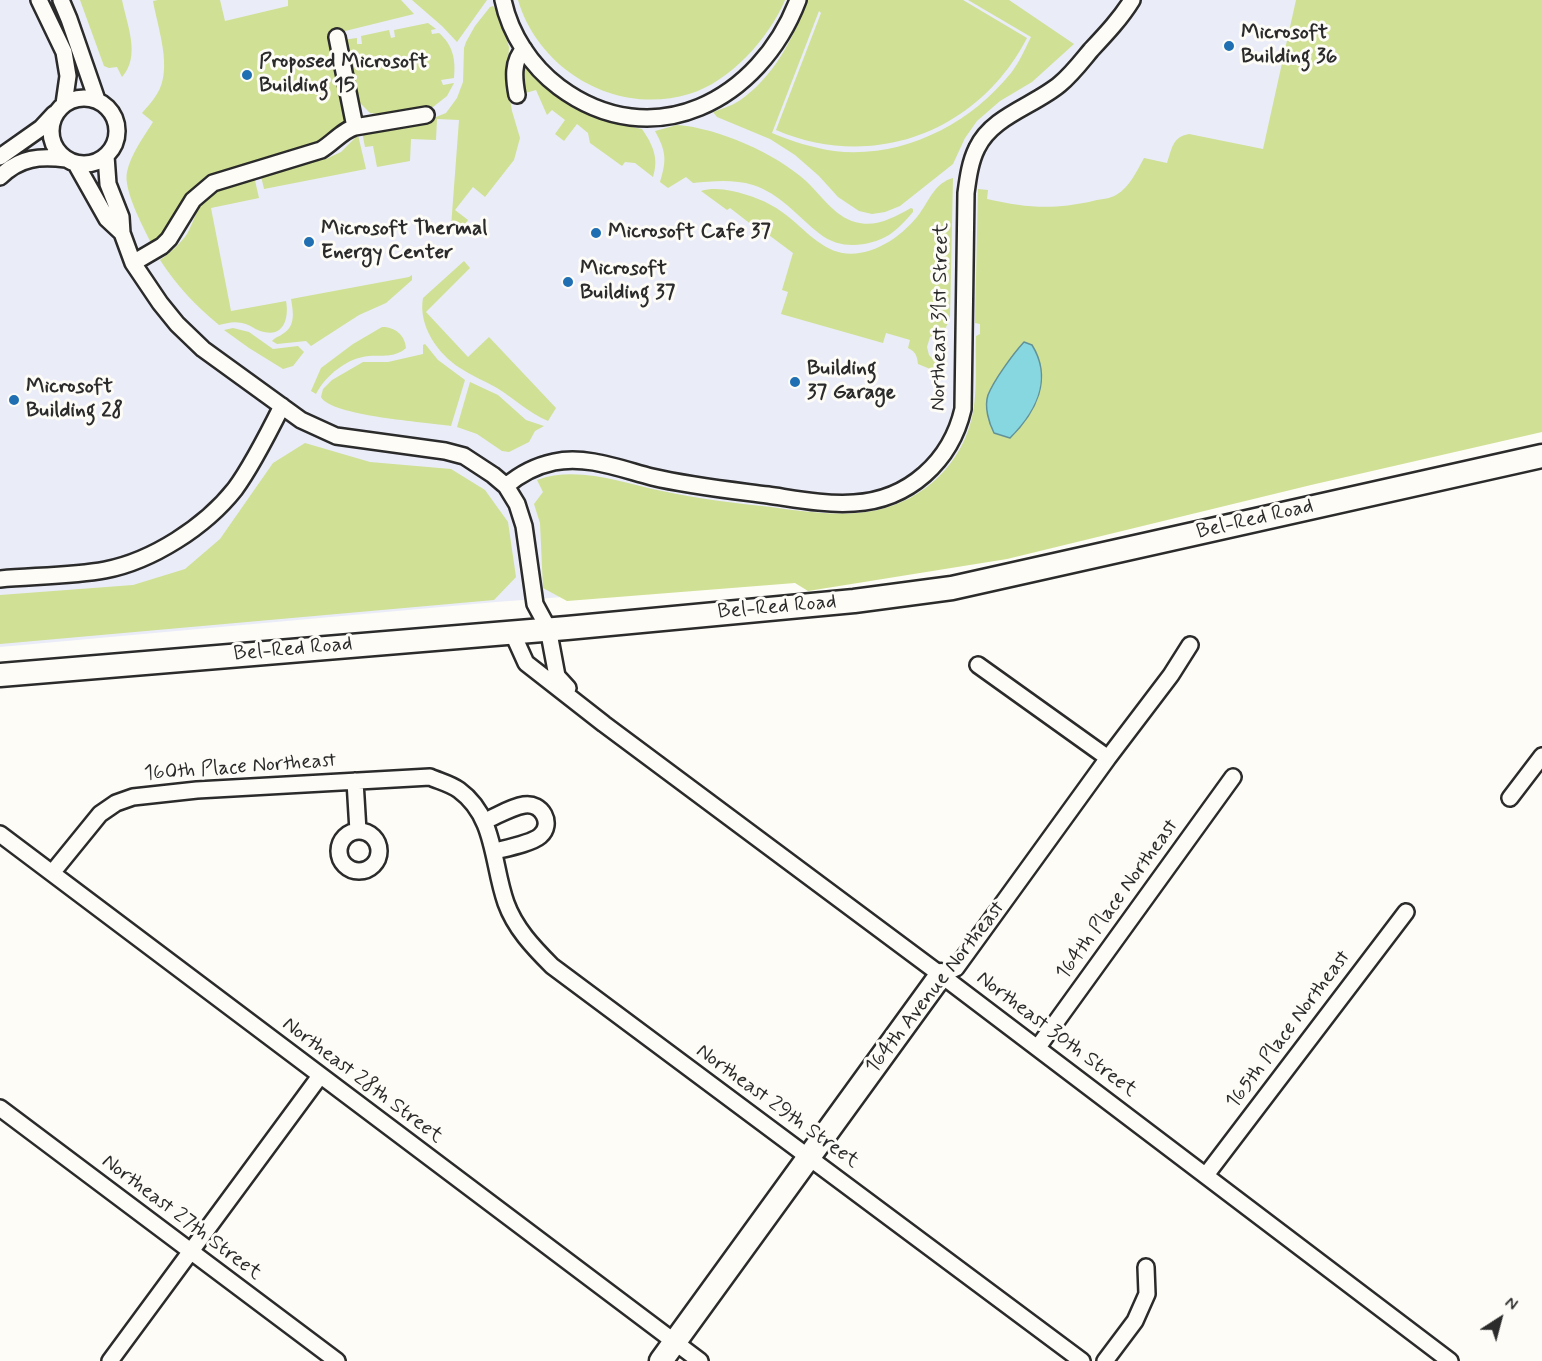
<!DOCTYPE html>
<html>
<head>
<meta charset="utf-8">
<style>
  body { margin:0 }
  #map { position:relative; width:1542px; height:1361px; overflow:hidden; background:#fdfcf7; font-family:Mynerve,sans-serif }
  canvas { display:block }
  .north { position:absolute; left:1470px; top:1289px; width:60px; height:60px; -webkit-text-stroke:4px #fdfcf7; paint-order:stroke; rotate:36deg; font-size:16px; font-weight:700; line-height:24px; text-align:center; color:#2b2b2b }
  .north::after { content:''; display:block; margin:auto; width:21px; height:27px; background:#2b2b2b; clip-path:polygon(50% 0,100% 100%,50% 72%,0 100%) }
</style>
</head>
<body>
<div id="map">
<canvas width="1542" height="1361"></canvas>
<div class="north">N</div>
</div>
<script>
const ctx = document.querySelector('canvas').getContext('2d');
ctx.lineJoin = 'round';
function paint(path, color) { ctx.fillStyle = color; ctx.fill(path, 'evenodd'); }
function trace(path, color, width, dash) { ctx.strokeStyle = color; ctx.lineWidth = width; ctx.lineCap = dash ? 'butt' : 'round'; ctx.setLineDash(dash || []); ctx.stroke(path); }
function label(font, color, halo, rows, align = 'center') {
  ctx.font = font + ' Mynerve,sans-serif'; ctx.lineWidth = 6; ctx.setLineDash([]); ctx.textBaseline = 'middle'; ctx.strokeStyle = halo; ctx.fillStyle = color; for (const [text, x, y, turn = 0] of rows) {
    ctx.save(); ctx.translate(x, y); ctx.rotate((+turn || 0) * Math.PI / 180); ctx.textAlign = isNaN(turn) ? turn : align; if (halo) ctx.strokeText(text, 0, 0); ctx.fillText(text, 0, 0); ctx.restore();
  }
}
const built = new Path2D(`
  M0 0H1542L935 569 496 602 0 647Z`);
const green = new Path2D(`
  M80 0H122C127 25 141 56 122 77L117 67 109 68 104 66Z
  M158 0H220L225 21 288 6V0H401L414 14 329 35 347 121 338 131 321 143 206 176 192 189 164 235 151 243C143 226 123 190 127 172 131 154 143 138 153 122L142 113C147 107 153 101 157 94 173 69 158 29 153 1Z
  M412 0H487L457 42 442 26Z
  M518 0H785C769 38 730 82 689 94 617 116 539 71 518 0Z
  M807 0H963L1027 38C979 131 874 172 776 130L821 13 819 11 772 133C791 141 813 148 834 151 902 159 969 125 1011 73 1019 63 1025 49 1031 37L968 0H1009L1074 44 1032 82 1000 101 977 121 965 138 953 164 900 206 885 212 872 214 859 211 838 197 819 176 795 155 770 139 717 117 713 112C721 109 731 106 739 101 773 78 794 38 807 0Z
  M1296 0H1542V432L1311 485 1007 559 808 591 795 583 567 601 543 588 540 523 534 504 543 492 537 480C577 465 623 483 662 491 698 499 734 503 771 507 799 511 828 515 857 513 907 510 951 478 968 431 979 402 975 367 976 336L980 334V324L975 323 978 189 988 190 987 199C1027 208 1053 210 1093 201 1100 199 1110 199 1116 195 1129 188 1137 171 1144 158L1167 163C1172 149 1172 137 1189 134L1263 149Z
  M493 6 498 12 509 47 507 83 512 111 520 138 514 160 485 197 473 187 455 210 468 220 457 235 453 234 451 227 459 120 437 119 436 140 411 139 410 161 377 167 373 146 365 147 362 132 431 119 446 113 457 98 463 82 464 48 466 42 475 26 490 7Z
  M428 23 436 29 431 30 432 34 439 33C453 45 456 60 454 78L441 80 443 85 454 83 447 96 433 107 386 115 370 113 360 103 342 40 357 38V44H362L361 36 389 30 391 38 395 37 394 30Z
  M523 68H526C536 77 547 89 558 97 584 113 612 124 642 129 653 145 659 158 653 177L635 163 625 162 622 166 590 143 588 133 577 124 564 141 555 134 565 120 552 110 547 115 536 90 522 94Z
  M677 125C718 128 775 153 806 181 821 195 834 216 855 222 875 228 893 218 911 208L913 209V212C906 220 898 229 889 235 868 247 840 250 820 234 798 217 781 194 753 185 734 179 712 181 693 183L686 177 668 188 660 182C667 160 666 151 655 131Z
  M358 135 366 169 264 189 261 176 328 158 341 152Z
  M254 176 259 198 211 208 231 311 286 301C289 316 285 337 264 332 256 331 250 324 242 323 233 321 227 323 219 325 196 306 177 286 160 260 170 253 180 244 187 234 198 215 198 195 222 185 232 181 244 179 254 176Z
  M953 178 950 319 945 329 930 337 927 347 929 355 942 369 935 371 918 364C917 356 916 352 908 348L910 340 886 333 883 343 781 314 788 292 782 290 793 253 754 224 752 225 730 208 727 210 701 191C711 188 722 189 732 191 750 195 767 201 782 212 802 226 818 248 842 253 872 258 903 236 920 213 930 199 935 183 953 178Z
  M464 261 470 268 426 312 468 357 489 337 556 408 548 421C529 413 515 399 497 388 485 381 472 376 460 368 438 354 418 326 423 298Z
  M412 275V280L386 303 359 315 311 346 306 341 277 344 272 341C275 337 279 337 284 333 296 325 293 311 291 299L409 277Z
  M382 327C395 327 405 335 406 348 395 358 382 355 369 356 347 358 326 375 316 394L311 391 321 368 353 344Z
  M233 328 249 332 273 349 298 346 304 352 293 366 283 369 249 348 224 330Z
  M425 344 438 360 465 380 451 426C426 422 331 416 321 397L323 389 332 380 363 362H388L423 354V345Z
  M470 382 498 395 526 420 544 426 535 431 529 442 509 452 502 451 477 434 457 427Z
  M305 443 370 462 451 469 485 490 508 522 516 577 494 600 0 644V595L133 585 185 569 220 539 273 463Z`);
const water = new Path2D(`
  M1024 342 1032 345C1053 379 1036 412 1010 438L994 433C989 423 984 407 988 395 994 380 1013 354 1024 342Z`);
const street = new Path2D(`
  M39 0 64 52 68 76 64 104
  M61 0 69 19 97 100
  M503 0C510 34 531 66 559 87 653 157 760 100 798 0
  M517 95C514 79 512 61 524 49
  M51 131a33 33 0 1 1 66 0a33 33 0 1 1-66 0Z
  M355 127 426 115
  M106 156 108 184 121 217 122 233 133 263 160 303 177 324 203 349 301 420 336 436 445 451 464 456 493 475 506 486 517 504 524 526 535 604 548 628 557 676 568 688
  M0 157 41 128 54 114
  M76 164 107 219 122 233
  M0 177C20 157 40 156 66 159
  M133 263 162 246 169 239 193 200 213 183 321 150C333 143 343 130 355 127L337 37
  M506 486C520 474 535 466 554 462 586 455 621 469 652 477 690 486 729 490 768 495 796 499 826 505 854 503 909 500 951 461 963 409L966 193C968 178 970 162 977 148 992 116 1034 106 1060 84 1072 74 1081 62 1091 50 1106 34 1121 18 1132 0
  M0 579C33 576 73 576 105 570 152 561 205 527 235 489 252 466 269 432 282 406
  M512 632 526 663 604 724 941 975 1450 1361
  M978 665 1108 758
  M355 781 358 831
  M1510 798 1542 756
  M485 821C497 816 511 807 524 805 542 802 554 824 540 836 532 843 507 848 495 851
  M339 851a20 20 0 1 1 40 0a20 20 0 1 1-40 0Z
  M0 834 700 1361
  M52 873 100 814 116 803 133 797 197 790 430 777C439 781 451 784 459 790 496 817 492 864 506 903 515 928 533 947 552 966L1082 1361
  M941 975 956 968 1108 758 1171 675 1190 645
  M1038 1047 1233 777
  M0 1108 337 1361
  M1206 1175 1406 912
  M110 1361 320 1076
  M1105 1361 1135 1321 1147 1294 1146 1267`);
const secondary = new Path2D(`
  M0 675 567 628 854 601 952 588 1542 456
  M661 1361 941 975`);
const markers = [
  [1229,46,6,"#1f6fb2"],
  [247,75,6,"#1f6fb2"],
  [596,233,6,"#1f6fb2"],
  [309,242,6,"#1f6fb2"],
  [568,282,6,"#1f6fb2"],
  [795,382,6,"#1f6fb2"],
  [14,400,6,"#1f6fb2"]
];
const poiNames = [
  ["Microsoft",1241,34],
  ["Building 36",1241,58],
  ["Proposed Microsoft",259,63],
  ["Building 15",259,87],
  ["Microsoft Thermal",321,230],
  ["Energy Center",321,254],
  ["Microsoft Cafe 37",608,233],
  ["Microsoft",580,270],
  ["Building 37",580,294],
  ["Building",807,370],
  ["37 Garage",807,394],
  ["Microsoft",26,388],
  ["Building 28",26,412]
];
const streetNames = [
  ["Northeast 31st Street",941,317,-89],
  ["Bel-Red Road",1255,520,-13],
  ["Bel-Red Road",777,608,-5],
  ["Bel-Red Road",293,650,-5],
  ["160th Place Northeast",240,768,-4],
  ["164th Place Northeast",1118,900,-54],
  ["164th Avenue Northeast",936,988,-52],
  ["165th Place Northeast",1289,1030,-53],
  ["Northeast 30th Street",1056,1035,37],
  ["Northeast 28th Street",362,1081,37],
  ["Northeast 29th Street",777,1107,36],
  ["Northeast 27th Street",181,1218,37]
];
paint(built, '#eaecf8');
paint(green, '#d0e094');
paint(water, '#87d7e1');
trace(water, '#629298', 1.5);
trace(street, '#2b2b2b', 20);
trace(secondary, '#2b2b2b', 27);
trace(street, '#fdfcf7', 15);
trace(secondary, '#fdfcf7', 22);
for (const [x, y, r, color] of markers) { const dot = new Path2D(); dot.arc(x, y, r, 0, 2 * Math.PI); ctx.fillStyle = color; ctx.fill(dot); trace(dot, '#fdfcf7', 2); }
label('bold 21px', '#2b2b2b', '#fdfcf7', poiNames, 'left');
label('21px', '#2b2b2b', '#fdfcf7', streetNames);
</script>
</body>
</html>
